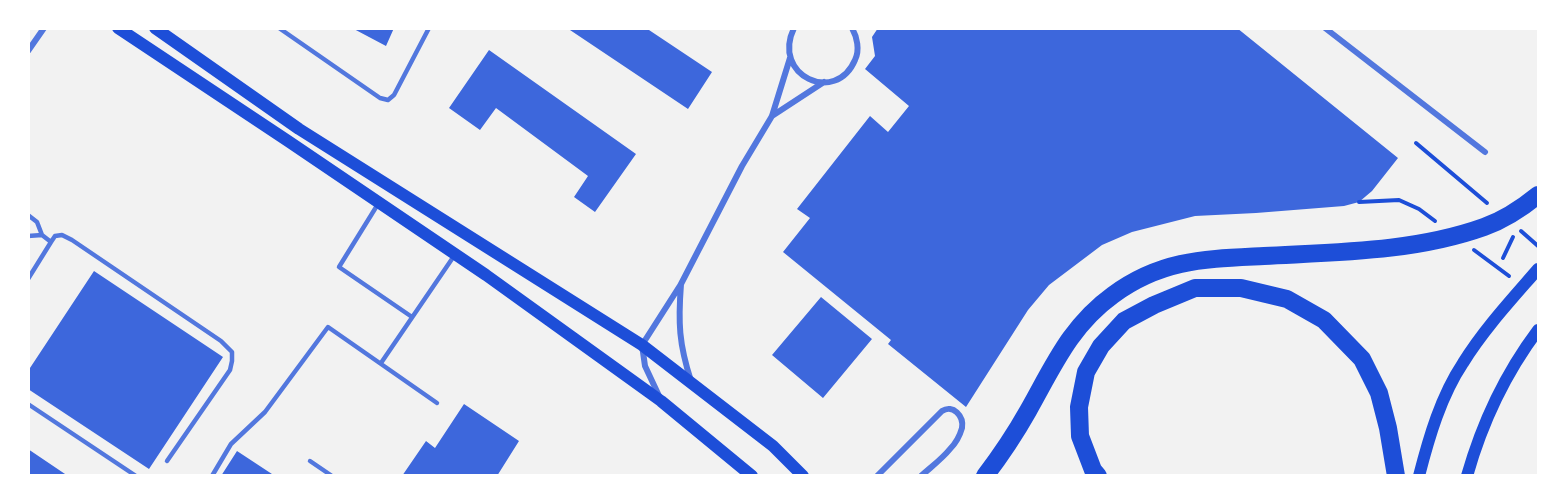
<!DOCTYPE html>
<html>
<head>
<meta charset="utf-8">
<style>
  body { margin:0 }
  #map { position:relative; width:1567px; height:504px; overflow:hidden; background:#f2f2f2; font-family:"Sofia Sans Condensed",sans-serif }
  canvas { display:block }
  .frame { position:absolute; inset:0; border:30px solid #fff; pointer-events:none }
</style>
</head>
<body>
<div id="map">
<canvas width="1567" height="504"></canvas>
<div class="frame"></div>
</div>
<script>
const ctx = document.querySelector('canvas').getContext('2d');
ctx.lineJoin = 'round';
function paint(path, color) { ctx.fillStyle = color; ctx.fill(path, 'evenodd'); }
function trace(path, color, width, dash) { ctx.strokeStyle = color; ctx.lineWidth = width; ctx.lineCap = dash ? 'butt' : 'round'; ctx.setLineDash(dash || []); ctx.stroke(path); }
const building = new Path2D(`
  M352 28H394L386 46Z
  M567 28H646L712 72 688 109Z
  M878 28H1237L1398 158 1372 191 1359 202 1344 206 1256 213 1195 216 1132 232 1102 245 1049 285 1028 310 966 407 888 344 891 340 783 252 810 218 797 209 870 116 888 132 909 106 865 69 875 56 872 37Z
  M489 50 636 154 595 212 574 197 588 176 496 108 480 130 449 108Z
  M94 271 223 357 149 469 28 389V371Z
  M821 297 872 339 823 398 772 355Z
  M464 404 519 441 497 476H402L426 441 435 448Z
  M28 449 68 476H28Z
  M237 451 275 476H221Z`);
const path = new Path2D(`
  M1416 143 1487 203
  M1359 202 1399 200 1419 209 1435 221
  M1521 231 1538 246
  M1474 250 1509 276
  M1503 258 1513 237`);
const service = new Path2D(`
  M279 28 380 98 388 100 394 95 429 28
  M378 204 339 267 412 317
  M28 215 37 222 42 235 51 242 28 279
  M28 236 42 235
  M51 242 55 236 62 235 72 240 221 341 232 352V361L230 370 167 461
  M381 363 454 256
  M28 404 136 476
  M310 461 332 476
  M212 476 231 444 265 412 328 327 437 403`);
const minor = new Path2D(`
  M794 28C771 76 836 105 855 60 860 50 857 37 852 28
  M1325 28 1485 152
  M28 51 44 28
  M772 116 824 82
  M681 284C678 323 679 344 691 381
  M660 398 645 366 642 345 681 284 742 166 772 116 790 58
  M877 476 942 411C953 404 964 416 962 428 960 435 955 444 950 449 942 459 931 467 921 476`);
const secondary = new Path2D(`
  M118 28 288 141 486 275 661 401 752 476
  M155 28 299 129 642 345 773 446 803 476
  M1419 476C1429 437 1441 396 1463 363 1484 329 1512 299 1538 269
  M1467 476C1482 423 1505 374 1538 330`);
const motorway = new Path2D(`
  M985 476C1001 455 1015 434 1028 411 1053 367 1070 326 1113 295 1162 259 1206 259 1264 256 1337 252 1414 252 1484 227 1504 220 1522 208 1538 195
  M1098 476 1093 470 1080 436 1079 407 1086 372 1101 346 1124 321 1154 305 1195 288H1241L1287 299 1324 320 1362 359 1379 393 1388 428 1396 476`);
paint(building, '#3d67dc');
trace(path, '#1d4ed8', 4);
trace(service, '#5277de', 4.5);
trace(minor, '#5277de', 6);
trace(secondary, '#1d4ed8', 12);
trace(motorway, '#1d4ed8', 18);
</script>
</body>
</html>
